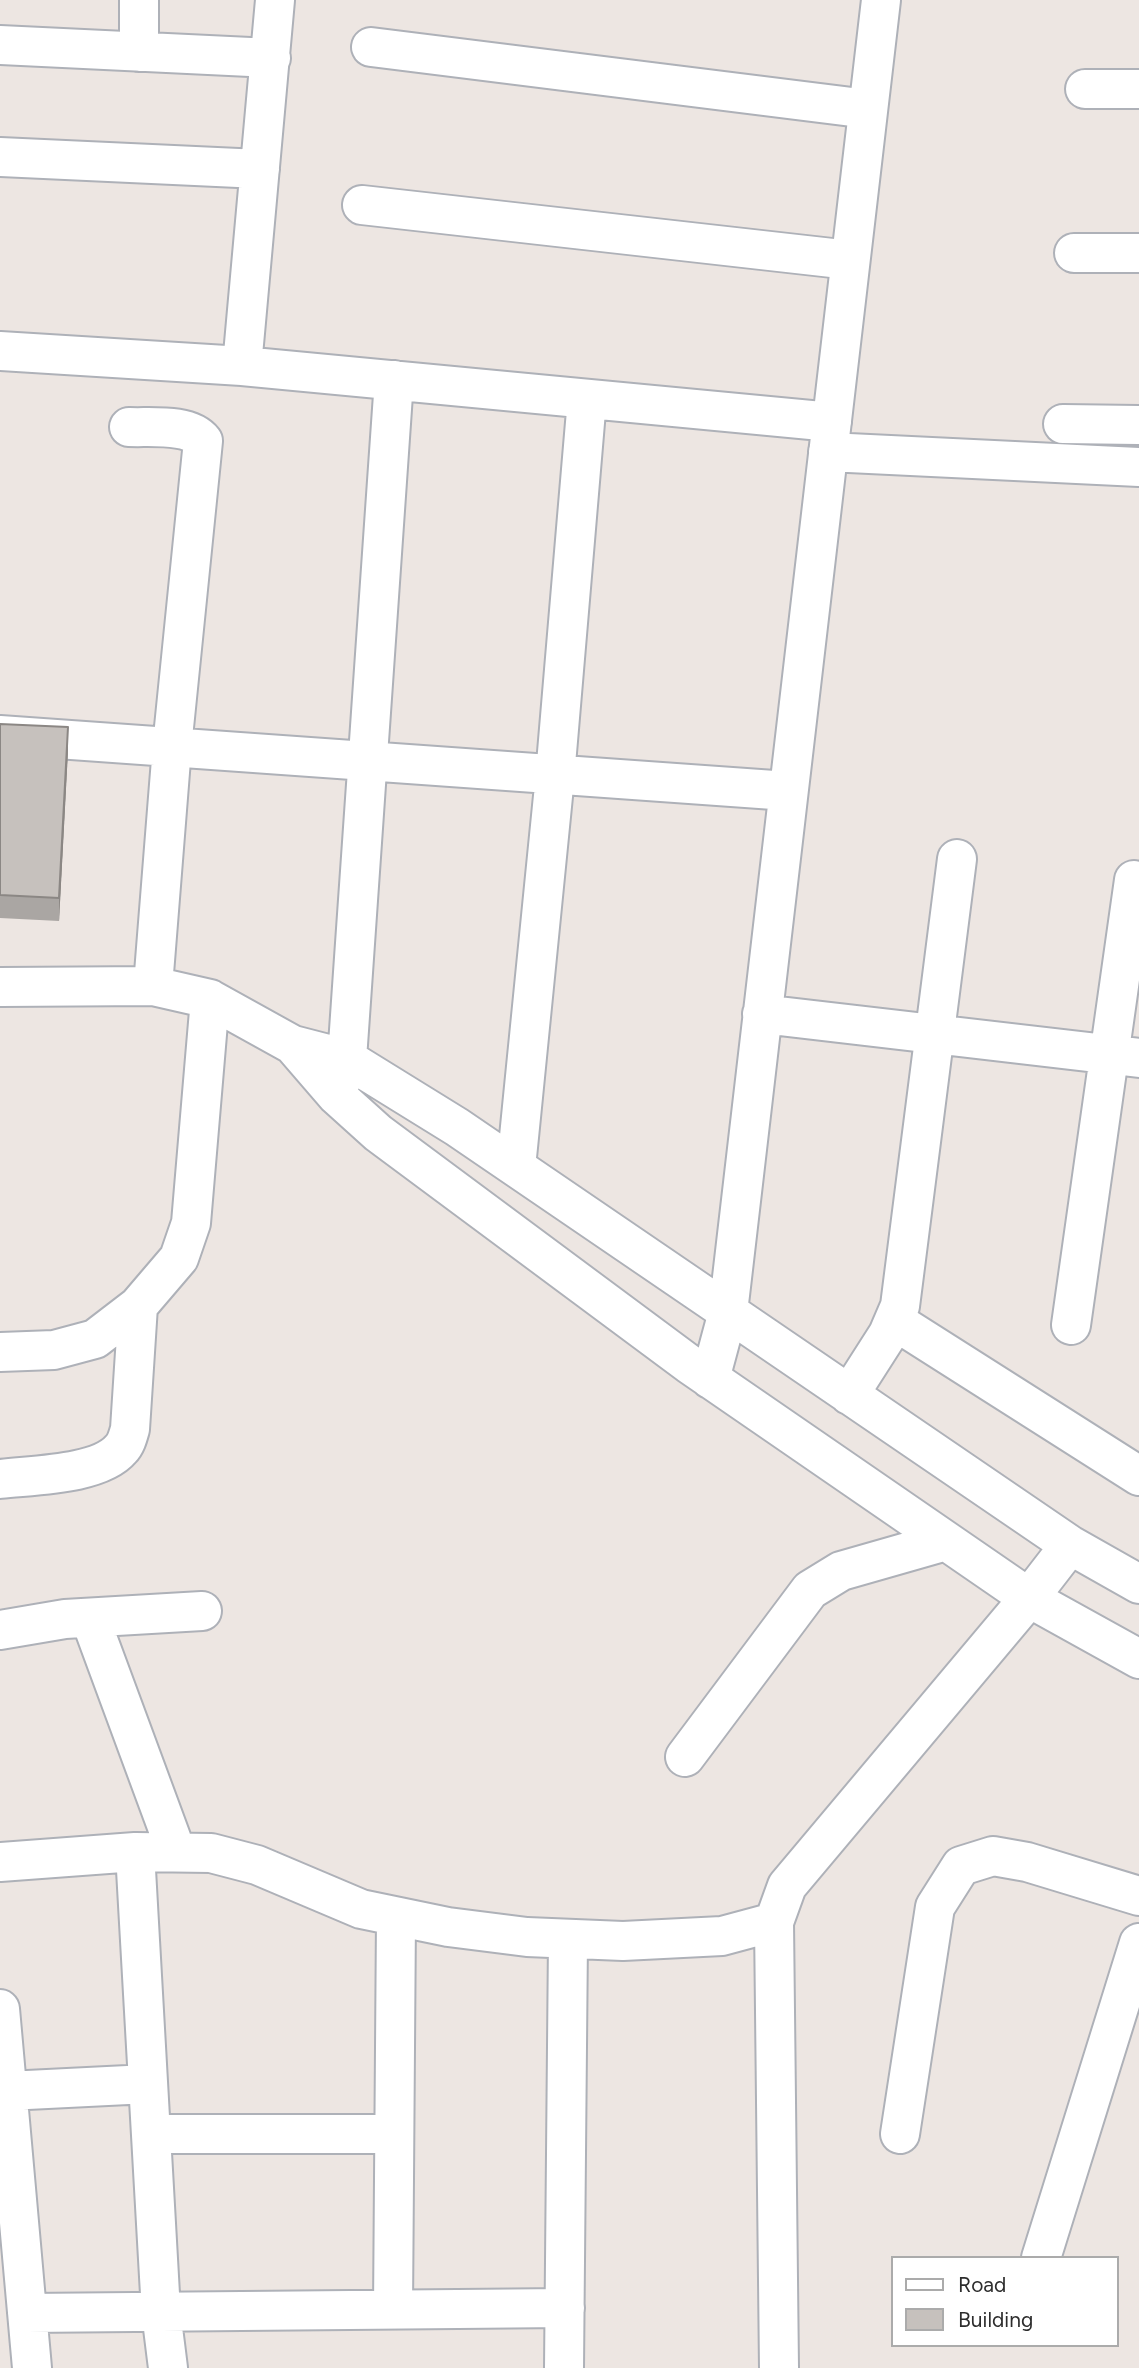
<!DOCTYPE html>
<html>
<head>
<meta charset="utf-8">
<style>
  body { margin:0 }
  #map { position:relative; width:1139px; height:2368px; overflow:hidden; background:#ede6e2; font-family:Figtree,sans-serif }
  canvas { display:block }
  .legend { position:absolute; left:891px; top:2256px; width:228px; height:91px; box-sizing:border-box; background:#fff; border:2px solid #ababab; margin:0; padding:9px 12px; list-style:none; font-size:21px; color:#2d2d2d }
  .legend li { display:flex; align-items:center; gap:14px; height:35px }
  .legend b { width:35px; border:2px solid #ababab }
</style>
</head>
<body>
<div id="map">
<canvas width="1139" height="2368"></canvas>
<ul class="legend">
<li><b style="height:9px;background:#fff"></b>Road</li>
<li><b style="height:19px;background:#c6c1bd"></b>Building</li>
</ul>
</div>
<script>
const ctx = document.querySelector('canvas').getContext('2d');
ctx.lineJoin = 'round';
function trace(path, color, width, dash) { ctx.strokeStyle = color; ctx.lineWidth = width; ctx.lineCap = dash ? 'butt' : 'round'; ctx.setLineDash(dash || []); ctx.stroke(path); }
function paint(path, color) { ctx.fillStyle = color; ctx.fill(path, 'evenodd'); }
const minor = new Path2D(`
  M0 45 271 58
  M371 47 868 109
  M139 52V0
  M1085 89H1139
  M0 157 260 169
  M362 205 850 260
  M1074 253H1139
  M0 351 242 366 832 422
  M242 366 275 0
  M1063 424 1139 425
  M129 427C150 428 189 423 203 441L172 747 153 986
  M828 452 1139 467
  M0 735 788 791
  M0 987 153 986 210 999 293 1045 347 1059 457 1127 1070 1545 1139 1584
  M762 1014 1139 1058
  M293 1045 337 1096 378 1133 689 1364 1029 1598 1139 1659
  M340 1084 347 1059 394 380
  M516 1167 555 776 587 399
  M895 1321 1139 1476
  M1071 1325 1134 880
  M0 1352 54 1350 95 1339 138 1306 179 1258 191 1223 210 999
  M710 1379 728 1312 881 0
  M849 1395 888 1334 900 1306 957 859
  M0 1479C33 1475 99 1475 121 1449 126 1444 128 1436 130 1429L138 1306
  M90 1618 176 1851
  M0 1630 65 1619 202 1611
  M685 1757 810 1590 841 1571 946 1541
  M135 1852 161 2312 168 2368
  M0 1862 135 1852 211 1853 257 1865 361 1909 448 1927 527 1937 623 1941 722 1936 774 1922
  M0 2009 32 2368
  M7 2091 148 2084
  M151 2134H394
  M900 2134 935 1907 961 1866 993 1856 1027 1862 1139 1896
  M1041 2258 1139 1943
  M393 2309 396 1917
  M27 2313 565 2308
  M564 2368 568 1939
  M779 2368 774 1922 787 1886 1029 1598 1070 1545`);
const wall = new Path2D(`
  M0 724 68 750 59 921 0 918Z`);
const shadedWall = new Path2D(`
  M68 727V750L59 921V898Z`);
const building = new Path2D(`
  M0 724 68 727 59 898 0 895Z`);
trace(minor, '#aeb1b8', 42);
trace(minor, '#fff', 38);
paint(wall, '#aaa6a3');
paint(shadedWall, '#8b8784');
paint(building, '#c6c1bd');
trace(building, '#8b8784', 2);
</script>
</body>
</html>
